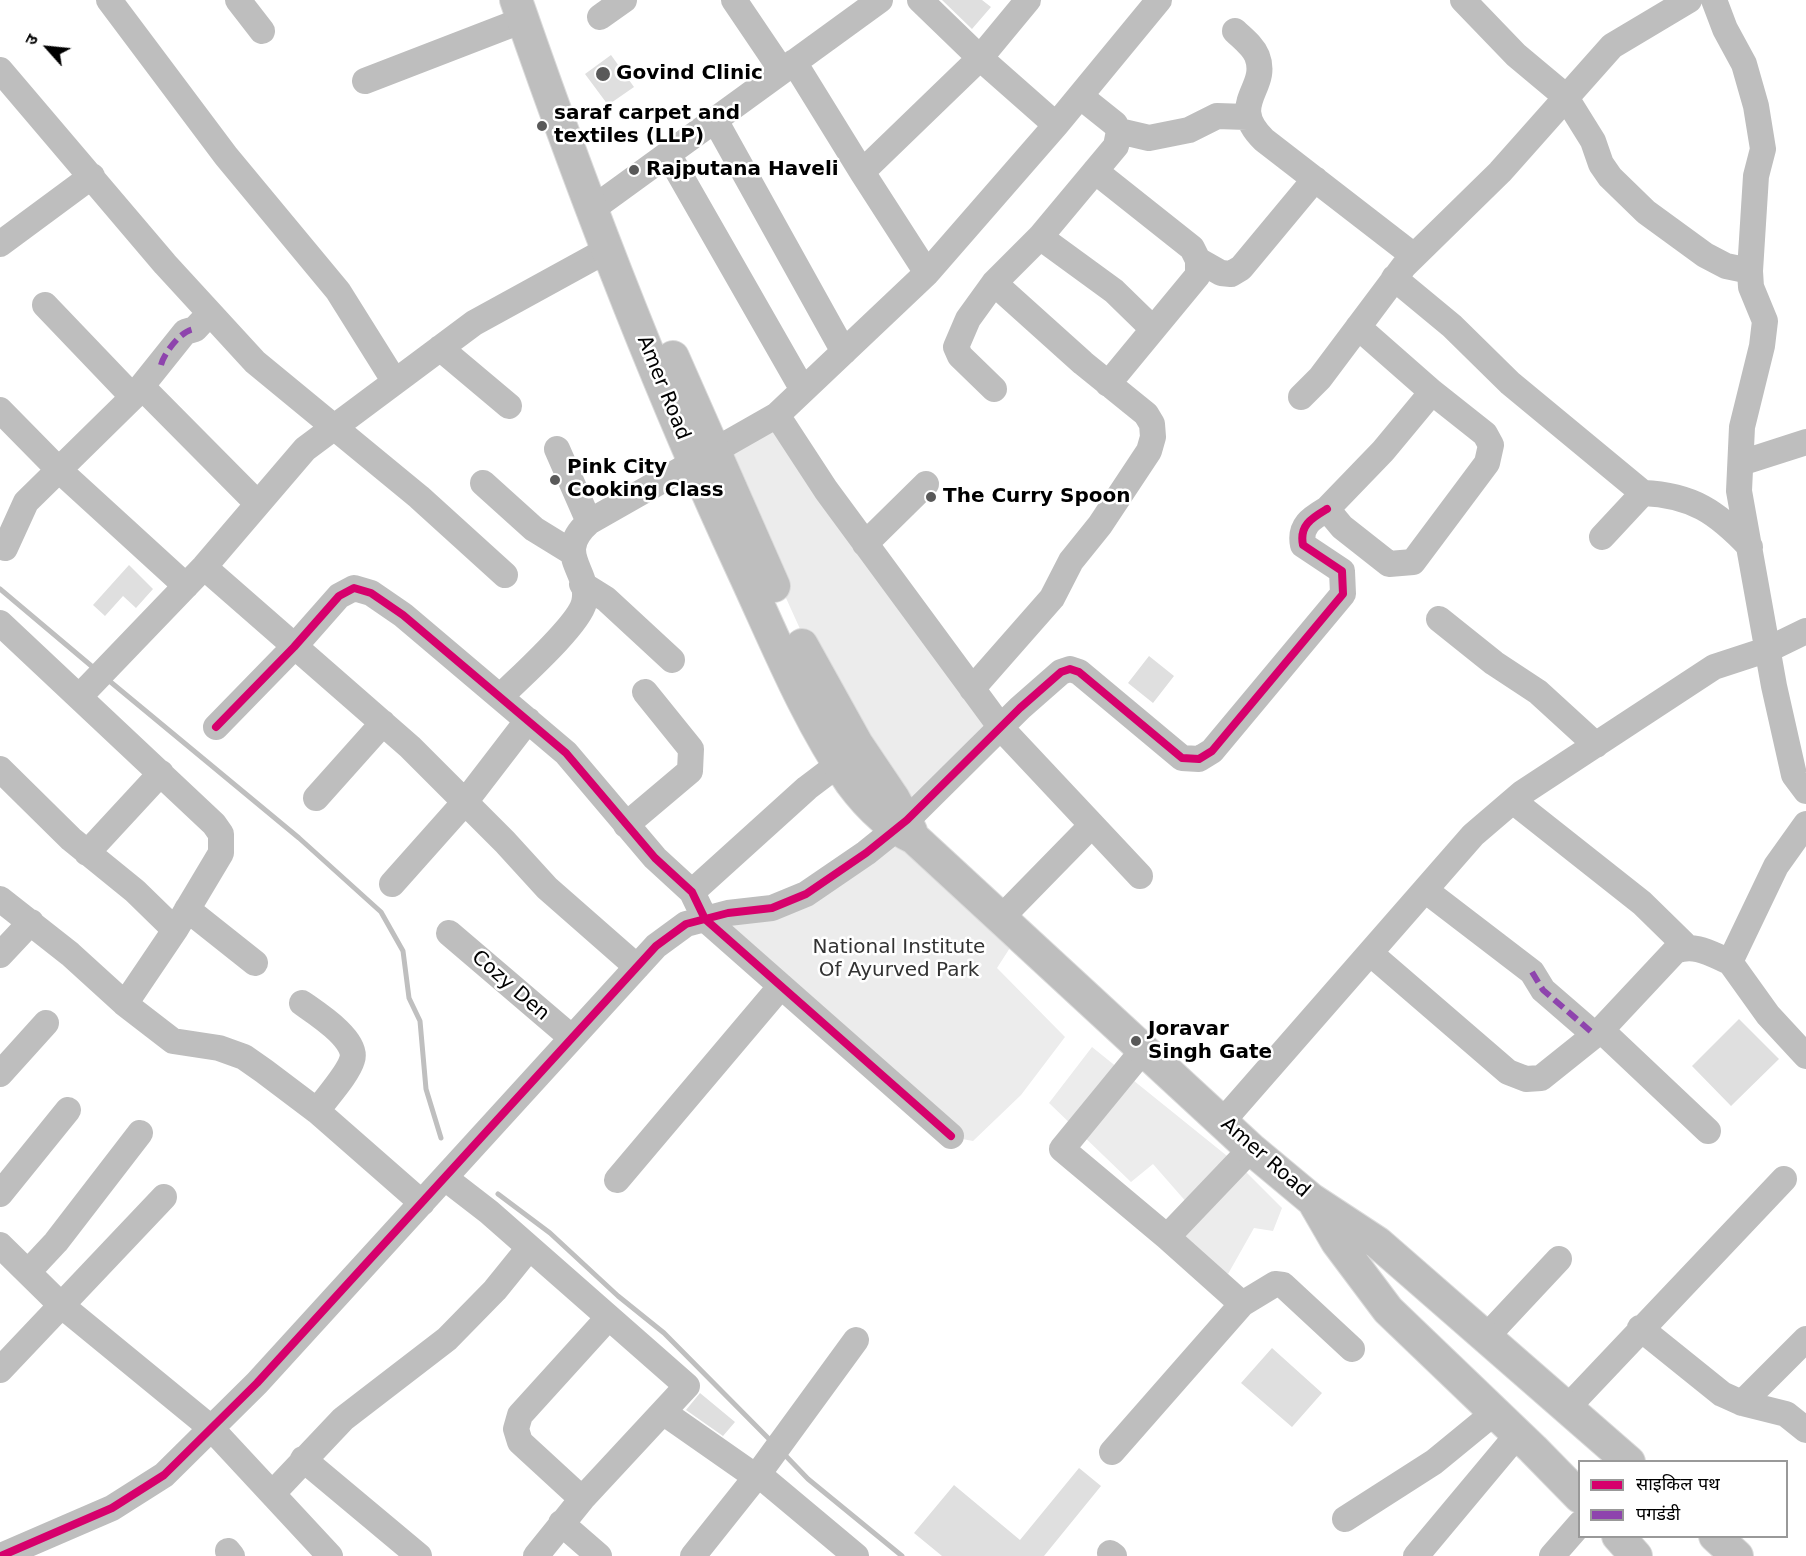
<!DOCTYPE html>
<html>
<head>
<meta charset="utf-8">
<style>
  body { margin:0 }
  #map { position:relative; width:1806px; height:1556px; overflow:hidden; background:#fff; font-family:"DejaVu Sans","Noto Sans Devanagari",sans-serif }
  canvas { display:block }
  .legend { position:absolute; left:1578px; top:1460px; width:210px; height:78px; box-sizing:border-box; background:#fff; border:2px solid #999; margin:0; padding:8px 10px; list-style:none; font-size:18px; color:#000 }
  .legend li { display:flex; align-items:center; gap:12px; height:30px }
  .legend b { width:30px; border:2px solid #999 }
  .north { position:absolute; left:18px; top:18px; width:60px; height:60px; -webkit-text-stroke:4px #fff; paint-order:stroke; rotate:297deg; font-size:16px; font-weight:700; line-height:24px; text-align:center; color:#000 }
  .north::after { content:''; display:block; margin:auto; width:21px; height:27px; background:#000; clip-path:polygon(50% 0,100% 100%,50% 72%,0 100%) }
</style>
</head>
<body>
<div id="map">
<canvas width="1806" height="1556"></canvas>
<ul class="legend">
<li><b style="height:8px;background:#d6006c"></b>साइकिल पथ</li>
<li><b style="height:8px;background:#8e44ad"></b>पगडंडी</li>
</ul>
<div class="north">उ</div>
</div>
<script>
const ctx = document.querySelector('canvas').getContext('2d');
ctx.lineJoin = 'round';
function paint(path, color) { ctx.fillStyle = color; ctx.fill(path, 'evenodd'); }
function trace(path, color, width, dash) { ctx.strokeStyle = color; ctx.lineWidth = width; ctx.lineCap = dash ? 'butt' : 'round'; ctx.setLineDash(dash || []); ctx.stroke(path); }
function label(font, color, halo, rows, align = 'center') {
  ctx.font = font + ' "DejaVu Sans",sans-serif'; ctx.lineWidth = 5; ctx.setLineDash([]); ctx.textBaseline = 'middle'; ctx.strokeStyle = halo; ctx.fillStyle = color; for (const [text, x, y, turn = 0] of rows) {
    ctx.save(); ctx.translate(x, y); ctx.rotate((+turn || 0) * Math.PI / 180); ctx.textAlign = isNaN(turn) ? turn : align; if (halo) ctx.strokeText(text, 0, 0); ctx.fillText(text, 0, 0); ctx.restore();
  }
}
const green = new Path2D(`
  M773 422 995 728 911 807 816 664 720 453Z
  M903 837 1015 940 997 968 1065 1037 1021 1095 973 1141 957 1138 719 922Z
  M1092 1047 1242 1168 1282 1208 1273 1231 1254 1228 1228 1274 1174 1234 1195 1212 1153 1164 1131 1182 1049 1103Z`);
const stream = new Path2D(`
  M0 589 95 669
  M107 679 299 838 381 912 403 951 409 998 420 1021 426 1089 441 1138
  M498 1194 550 1233 618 1296 664 1333 772 1442
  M783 1453 808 1479 902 1556`);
const building = new Path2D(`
  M942 0H982L991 7 972 29Z
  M611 55 634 87 608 105 585 74Z
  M129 565 153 589 136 608 123 596 105 616 93 605Z
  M1149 656 1174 676 1153 703 1128 683Z
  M1739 1019 1779 1059 1731 1106 1692 1066Z
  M1272 1348 1322 1393 1292 1427 1241 1383Z
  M700 1393 735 1422 723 1436 686 1410Z
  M1079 1468 1101 1486 1044 1556H942L914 1533 954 1485 1020 1540Z`);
const minor = new Path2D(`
  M109 0 226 156 338 291 395 382
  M238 0 262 31
  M734 0 782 71
  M920 0 980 58 1056 125
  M1463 0 1516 55 1565 96 1593 141 1601 164 1610 177 1646 212 1705 255 1726 266 1750 271
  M1714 0 1725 29 1744 64 1756 106 1763 149 1756 176 1750 271 1751 287 1765 321 1762 346 1742 427 1739 491 1774 686 1794 775 1806 791
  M600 17 624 0
  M1235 31C1242 38 1253 46 1257 56 1270 89 1226 103 1264 140L1414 256
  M794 62 862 172 980 58 1028 0
  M0 70 165 264 255 362 419 497 505 575
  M365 81 523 20
  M715 120 844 352
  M1119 131 1149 138 1189 130 1217 116 1247 117
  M668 154 803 390
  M1095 171 1192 248 1198 260V275L1108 384
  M591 210 880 0
  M1040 237 1114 291 1153 329
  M0 244 92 176
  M1198 260 1221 273 1231 274 1241 268 1315 179
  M927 273 1056 125 1159 0
  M1394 278 1452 326 1510 383 1643 493C1692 495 1717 512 1750 547
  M994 283 968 319 956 347 960 356 994 389
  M45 305 133 397
  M1358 327 1432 392 1485 434 1491 445 1487 463 1413 562 1389 564 1342 527 1327 509 1383 451 1432 392
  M440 348 509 406
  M142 387 258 504
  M1301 397 1320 378 1404 266 1500 172 1612 46 1689 0
  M0 410 59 470 186 586
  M777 415 826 490 1002 729 1140 876
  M557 449 589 522
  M1741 463 1806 442
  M483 483 534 529 573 553
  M1602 537 1643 493
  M865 544 926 484
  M5 548 26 502 133 397 185 332 195 329 210 313
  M204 567 410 747 505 842 547 888 637 967
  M582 584 606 599 672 660
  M1439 619 1494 663 1538 692 1596 745
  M0 623 214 824 221 834V853L175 930 135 891 71 839 0 769
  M972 689 1052 598 1071 561 1100 525 1149 451 1153 437 1152 424 1146 414 1083 363 994 283 1040 237 1116 146 1119 131 1115 124 1080 96
  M80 696 204 567 305 449 474 323 607 250
  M500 697C519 678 578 626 584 603 592 571 552 555 589 522L777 415 927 273 862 172
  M216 727 294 647 339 596 354 588 371 593 403 615 566 753 655 858 692 892 705 919 951 1136
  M316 798 383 723
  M1513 801 1642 903 1687 947
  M1806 824 1776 866 1730 962 1768 1015 1806 1056
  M626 825 690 771 691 749 645 692
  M87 853 161 773
  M392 884 465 802 528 720
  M1425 890 1532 972 1543 990 1595 1035
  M692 892 807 788 840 763
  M0 899 70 954 125 1004 175 930
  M187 909 255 963
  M1001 918 1092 825
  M449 933 572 1038
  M1370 953 1508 1072 1526 1079 1541 1078 1601 1030 1675 951C1695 943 1711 954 1730 962
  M0 955 31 922
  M302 1003C316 1013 359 1040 352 1060 348 1074 326 1098 317 1111
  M125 1004 173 1041 219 1048 244 1057 264 1071 317 1111 422 1203
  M1601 1030 1708 1131
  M1144 1049 1062 1149 1167 1237
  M0 1074 46 1023
  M1222 1122 1473 835 1522 793 1714 667 1769 649 1806 631
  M445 1178 489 1212 687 1386 582 1499
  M617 1180 781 986
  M0 1194 68 1110
  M0 1245 61 1305 211 1428 330 1556
  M28 1272 56 1242 140 1133
  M1242 1304 1275 1284 1283 1285 1352 1349
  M1640 1328 1722 1394 1742 1403 1786 1414 1806 1430
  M1486 1337 1559 1259
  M0 1370 164 1197
  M1742 1403 1806 1339
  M1567 1408 1784 1179
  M663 1412 756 1477
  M1112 1452 1242 1304 1167 1237 1251 1149
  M303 1459 419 1556
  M758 1474 856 1556
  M273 1493 343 1419 447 1339 495 1290 529 1248
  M1345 1519 1434 1462 1495 1412
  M561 1523 599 1556
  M228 1551 232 1556
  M1110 1553 1114 1556
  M1 1556 112 1508 164 1475 257 1383 656 946 686 924 728 913 772 908 806 894 866 853 907 820 1020 708 1061 672 1070 669 1079 672 1182 758 1199 759 1212 751 1343 594 1342 571 1303 545C1299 525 1312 518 1327 509
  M536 1556 582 1499 520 1442 516 1429 520 1415 608 1318
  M693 1556 756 1477 856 1340
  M1416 1556 1518 1434
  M1552 1556 1580 1524`);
const major = new Path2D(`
  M516 0C583 193 656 384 742 569 775 640 806 718 851 783 868 806 888 826 914 838L1251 1149 1311 1199 1378 1243 1629 1462
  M673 357 774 586
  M802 645 857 744 894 799 911 831
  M1315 1204 1337 1242 1388 1310 1533 1449 1580 1497
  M1618 1536 1636 1556
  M1715 1536 1737 1556`);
const quiet = new Path2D(`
  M161 365C164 353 182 329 195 329
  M1532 972 1543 990 1595 1035`);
const cycleway = new Path2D(`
  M216 727 294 647 339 596 354 588 371 593 403 615 566 753 655 858 692 892 705 919 951 1136
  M1 1556 112 1508 164 1475 257 1383 656 946 686 924 728 913 772 908 806 894 866 853 907 820 1020 708 1061 672 1070 669 1079 672 1182 758 1199 759 1212 751 1343 594 1342 571 1303 545C1299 525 1312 518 1327 509`);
const markers = [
  [603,74,8,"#595959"],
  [542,126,6,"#595959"],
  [634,170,6,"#595959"],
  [555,480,6,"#595959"],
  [931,497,6,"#595959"],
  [1136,1041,6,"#595959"]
];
const poiNames = [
  ["Govind Clinic",616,74],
  ["saraf carpet and",554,114],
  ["textiles (LLP)",554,137],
  ["Rajputana Haveli",646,170],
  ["Pink City",567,468],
  ["Cooking Class",567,491],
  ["The Curry Spoon",943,497],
  ["Joravar",1148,1030],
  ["Singh Gate",1148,1053]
];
const streetNames = [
  ["Amer Road",663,388,68],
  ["Cozy Den",510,986,41],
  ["Amer Road",1265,1158,41]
];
const parkNames = [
  ["National Institute",899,948],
  ["Of Ayurved Park",899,971]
];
paint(green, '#ececec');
trace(stream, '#bfbfbf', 5);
paint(building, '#dfdfdf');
trace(major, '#dbdbdb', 34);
trace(minor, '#bebebe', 26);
trace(major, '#bebebe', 32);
trace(quiet, '#8e44ad', 6, [12, 6]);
trace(cycleway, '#d6006c', 8);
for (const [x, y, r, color] of markers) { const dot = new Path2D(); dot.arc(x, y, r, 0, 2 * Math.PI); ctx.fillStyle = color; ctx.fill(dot); trace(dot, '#fff', 2); }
label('bold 20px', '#000', '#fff', poiNames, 'left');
label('20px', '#000', '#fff', streetNames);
label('20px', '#333', '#fff', parkNames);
</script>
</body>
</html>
